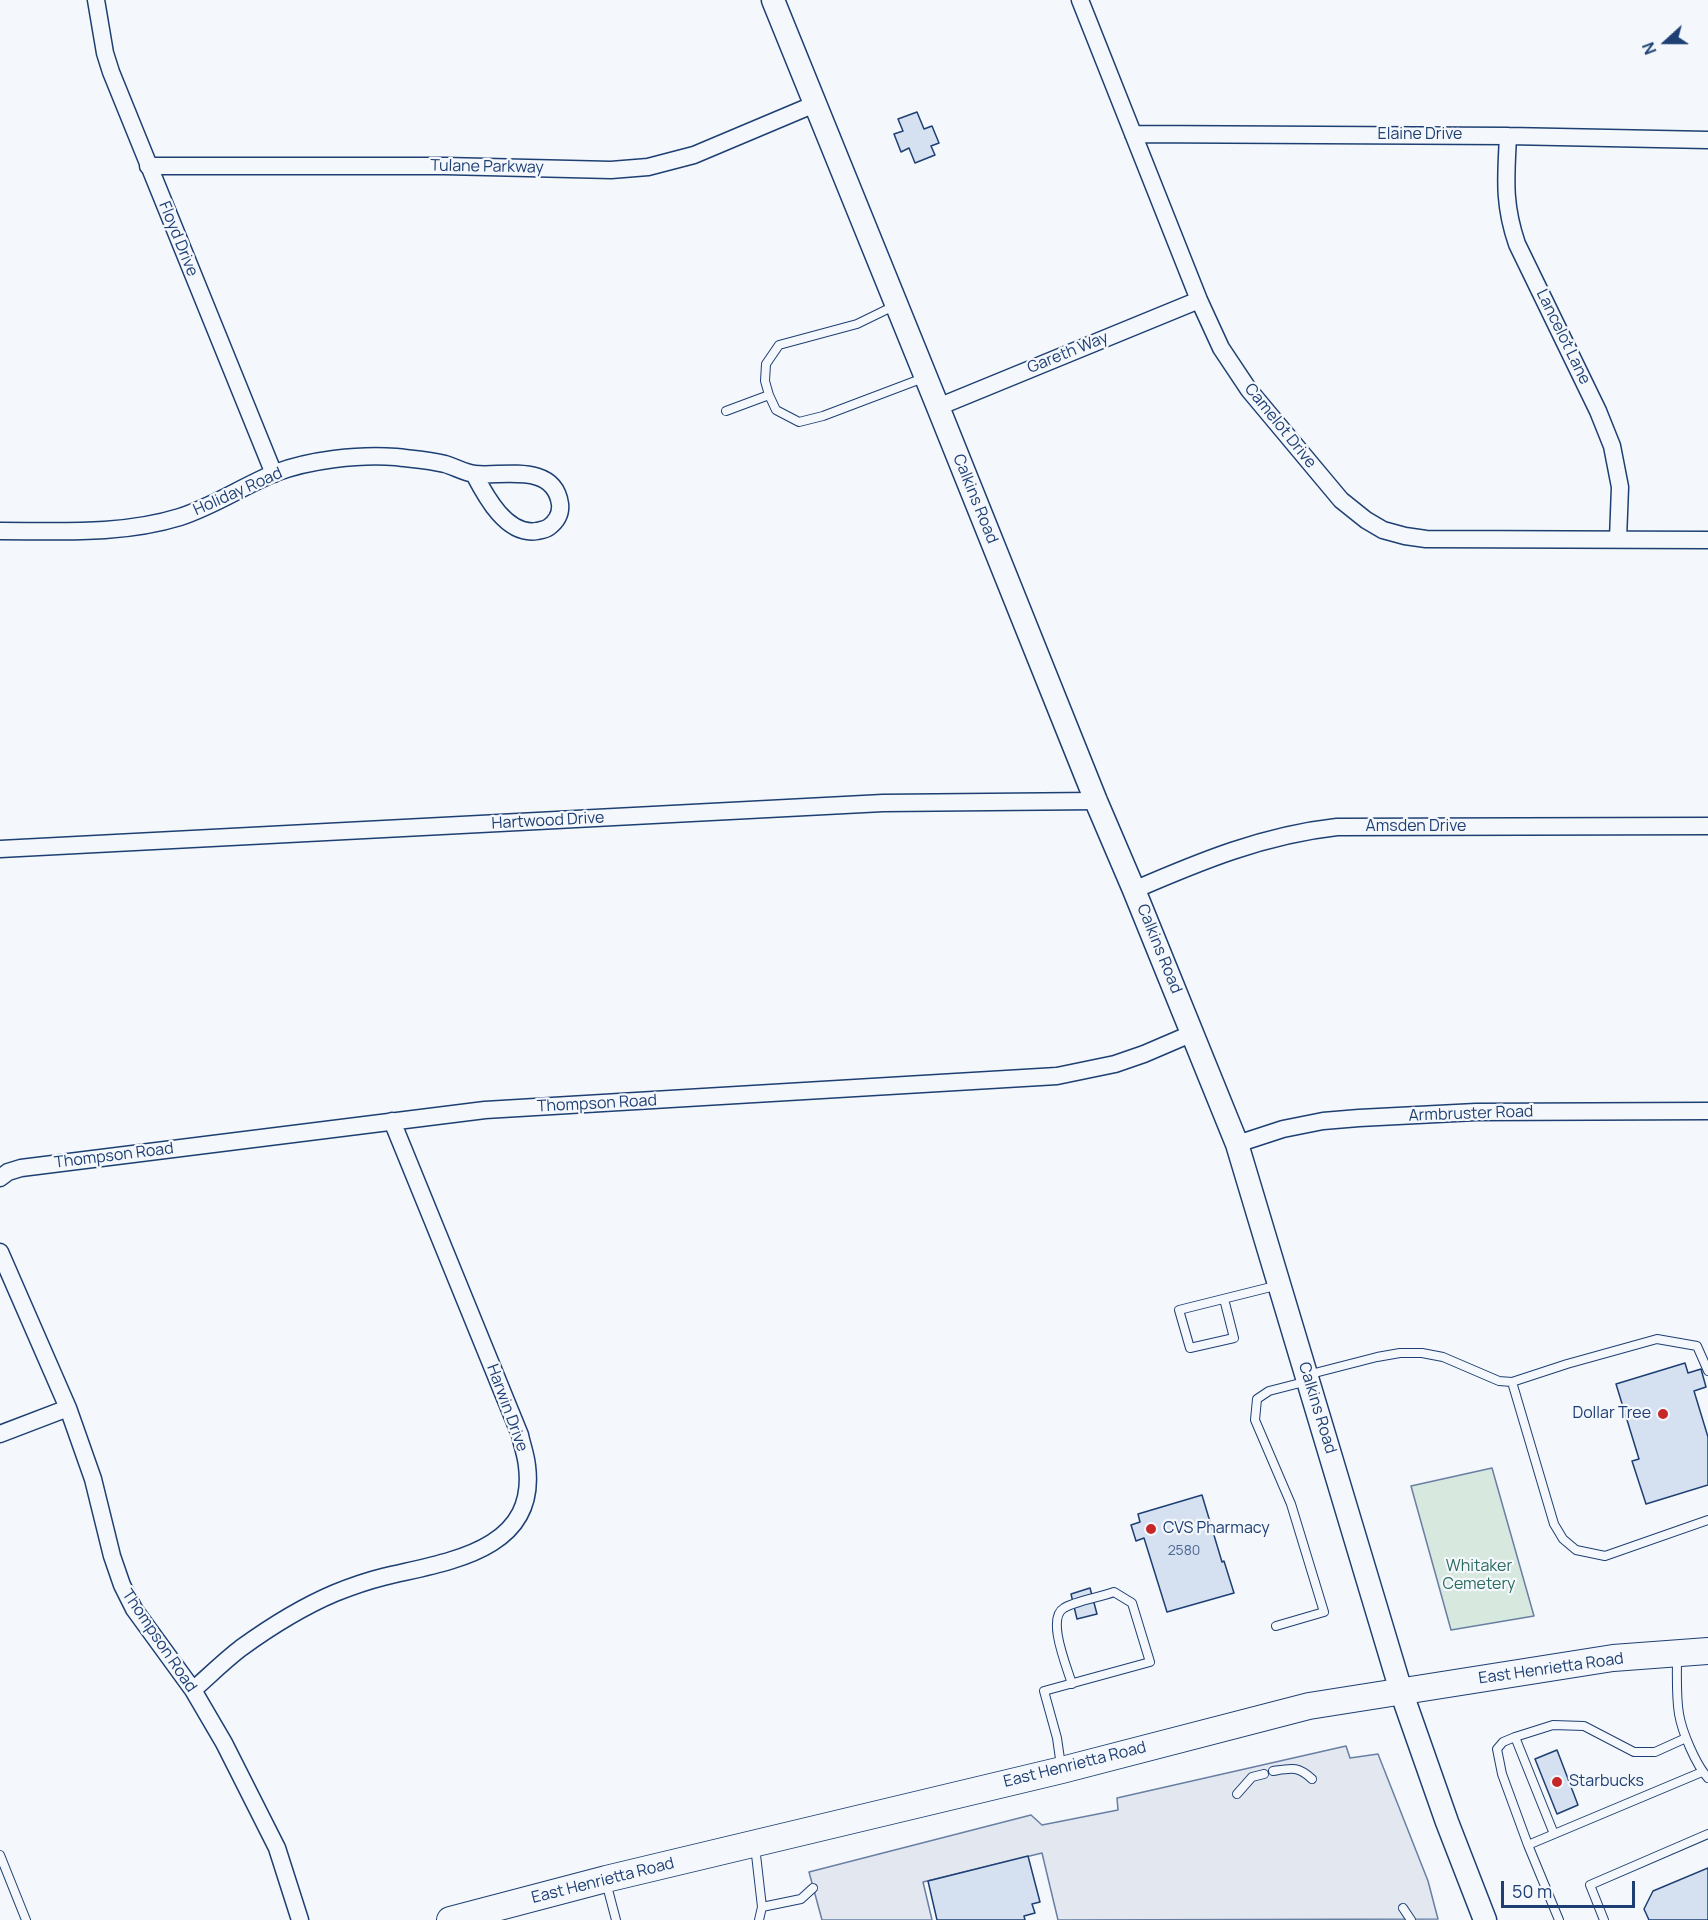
<!DOCTYPE html>
<html>
<head>
<meta charset="utf-8">
<style>
  body { margin:0 }
  #map { position:relative; width:1708px; height:1920px; overflow:hidden; background:#f4f7fb; font-family:Manrope,sans-serif }
  canvas { display:block }
  .north { position:absolute; left:1636px; top:12px; width:60px; height:60px; -webkit-text-stroke:4px #f4f7fb; paint-order:stroke; rotate:249deg; font-size:16px; font-weight:700; line-height:24px; text-align:center; color:#1d3f73 }
  .north::after { content:''; display:block; margin:auto; width:21px; height:27px; background:#1d3f73; clip-path:polygon(50% 0,100% 100%,50% 72%,0 100%) }
  .scale { position:absolute; left:1501px; top:1881px; width:134px; height:27px; box-sizing:border-box; border:3px solid #1d3f73; border-top:0; padding-left:8px; font-size:18px; line-height:21px; white-space:nowrap; color:#1d3f73; -webkit-text-stroke:4px #f4f7fb; paint-order:stroke }
</style>
</head>
<body>
<div id="map">
<canvas width="1708" height="1920"></canvas>
<div class="north">N</div>
<div class="scale">50 m</div>
</div>
<script>
const ctx = document.querySelector('canvas').getContext('2d');
ctx.lineJoin = 'round';
function paint(path, color) { ctx.fillStyle = color; ctx.fill(path, 'evenodd'); }
function trace(path, color, width, dash) { ctx.strokeStyle = color; ctx.lineWidth = width; ctx.lineCap = dash ? 'butt' : 'round'; ctx.setLineDash(dash || []); ctx.stroke(path); }
function label(font, color, halo, rows, align = 'center') {
  ctx.font = font + ' Manrope,sans-serif'; ctx.lineWidth = 4.5; ctx.setLineDash([]); ctx.textBaseline = 'middle'; ctx.strokeStyle = halo; ctx.fillStyle = color; for (const [text, x, y, turn = 0] of rows) {
    ctx.save(); ctx.translate(x, y); ctx.rotate((+turn || 0) * Math.PI / 180); ctx.textAlign = isNaN(turn) ? turn : align; if (halo) ctx.strokeText(text, 0, 0); ctx.fillText(text, 0, 0); ctx.restore();
  }
}
const green = new Path2D(`
  M1492 1468 1534 1616 1451 1630 1411 1486Z`);
const parking = new Path2D(`
  M1346 1746 1350 1758 1378 1754 1428 1881 1438 1919 1058 1920 1042 1853 923 1882 932 1920H822L809 1872 1031 1815 1042 1825 1118 1810 1117 1798Z`);
const building = new Path2D(`
  M917 112 924 129 932 126 939 143 931 146 935 155 915 163 909 148 901 152 894 134 903 131 898 119Z
  M1685 1363 1688 1373 1701 1369 1706 1387 1694 1391 1708 1437V1485L1646 1504 1632 1461 1639 1459 1616 1384Z
  M1202 1495 1222 1562 1224 1561 1234 1593 1167 1612 1144 1538 1136 1541 1131 1525 1140 1522 1138 1514Z
  M1090 1588 1097 1614 1077 1619 1071 1594Z
  M1557 1750 1578 1805 1557 1814 1535 1759Z
  M1028 1856 1040 1902 1032 1904 1035 1913 1024 1916 1025 1920H937L928 1881Z
  M1708 1868V1920H1649L1644 1909 1653 1891Z`);
const lane = new Path2D(`
  M896 305 857 324 779 345 766 364 765 381 769 395 776 410 799 422 823 416 926 377
  M726 411 769 395
  M1224 1299 1234 1338 1190 1348 1179 1310 1279 1285
  M1307 1375 1377 1357 1400 1353H1422L1443 1357 1499 1381 1512 1382 1567 1364 1657 1339 1697 1346 1708 1371
  M1512 1382 1554 1524 1563 1539 1576 1550 1605 1556 1708 1520
  M1276 1626 1324 1612 1291 1504 1255 1420 1257 1399 1269 1391 1308 1381
  M1677 1657C1677 1675 1676 1696 1679 1714 1682 1732 1696 1765 1708 1778
  M1515 1737 1503 1742 1497 1749 1502 1774 1528 1845
  M1061 1766 1057 1738 1044 1691 1150 1662 1132 1603 1114 1592C1101 1597 1075 1601 1064 1608 1046 1618 1067 1667 1072 1684
  M1273 1771C1292 1768 1298 1766 1312 1779
  M1237 1794 1252 1777 1264 1774
  M1554 1834 1515 1737 1553 1725 1584 1726 1634 1752H1655L1686 1738
  M755 1846 762 1907 759 1920
  M0 1855 26 1920
  M606 1882 616 1920
  M762 1907 801 1899 813 1888
  M1403 1908 1411 1920
  M1559 1920 1528 1845 1702 1772
  M1604 1920 1590 1885 1708 1834`);
const street = new Path2D(`
  M96 0 105 53 111 72 274 474
  M1080 0 1199 300 1221 348 1249 390 1341 500 1366 520 1383 530 1405 536 1426 539 1708 540
  M1133 134 1508 136 1708 140
  M1508 136C1506 178 1503 203 1517 244L1598 411 1612 446 1620 487 1618 539
  M148 166H445L611 170 648 167 694 155 815 104
  M938 407 1199 300
  M0 531C60 531 122 535 180 517 214 506 243 486 275 473 309 460 359 454 396 457 412 459 429 460 445 464 455 467 465 473 475 474 502 477 554 462 560 504 561 513 557 521 549 527 545 530 541 530 537 531 507 536 486 497 474 474
  M0 849 883 803 1096 801
  M1134 890C1201 861 1264 835 1337 827L1708 826
  M1237 1144 1283 1129 1323 1121 1359 1118 1476 1112 1708 1111
  M0 1178 8 1172 21 1168 485 1110 1057 1076 1115 1064 1144 1054 1193 1033
  M0 1252 68 1408 93 1479 112 1556 122 1585 134 1609 193 1690 224 1743 277 1848 300 1920
  M0 1434 68 1408
  M193 1690C209 1676 224 1661 241 1648 270 1627 302 1607 335 1593 350 1587 367 1581 383 1577 443 1562 538 1553 527 1466 526 1455 522 1445 520 1435L392 1121`);
const secondary = new Path2D(`
  M773 0 938 407 1096 801 1134 890 1237 1144 1401 1691 1447 1822 1485 1920`);
const primary = new Path2D(`
  M450 1920 606 1879 1062 1770 1309 1706 1613 1658 1708 1651`);
const markers = [
  [1663,1414,6,"#c62828"],
  [1151,1529,6,"#c62828"],
  [1557,1782,6,"#c62828"]
];
const numberNames = [
  ["2580",1184,1551]
];
const streetNames = [
  ["Elaine Drive",1420,135],
  ["Tulane Parkway",487,167,1],
  ["Floyd Drive",178,239,68],
  ["Lancelot Lane",1563,337,64],
  ["Gareth Way",1068,353,-22],
  ["Camelot Drive",1280,426,51],
  ["Holiday Road",238,492,-24],
  ["Calkins Road",975,499,68],
  ["Hartwood Drive",548,821,-3],
  ["Amsden Drive",1416,827],
  ["Calkins Road",1159,949,68],
  ["Thompson Road",597,1104,-3],
  ["Armbruster Road",1471,1114,-2],
  ["Thompson Road",114,1156,-7],
  ["Harwin Drive",507,1408,70],
  ["Calkins Road",1317,1408,73],
  ["Thompson Road",159,1641,56],
  ["East Henrietta Road",1551,1669,-8],
  ["East Henrietta Road",1075,1765,-14],
  ["East Henrietta Road",603,1881,-14]
];
const poiNames = [
  ["Dollar Tree",1651,1414,"right"],
  ["CVS Pharmacy",1163,1529],
  ["Starbucks",1569,1782]
];
const parkNames = [
  ["Whitaker",1479,1567],
  ["Cemetery",1479,1585]
];
paint(green, '#d7e8df');
trace(green, '#687fa3', 1.5);
paint(parking, '#e3e8f0');
trace(parking, '#687fa3', 1.5);
paint(building, '#d5e0f0');
trace(building, '#1d3f73', 1.5);
trace(lane, '#1d3f73', 10);
trace(street, '#1d3f73', 19);
trace(secondary, '#1d3f73', 25);
trace(primary, '#1d3f73', 28);
trace(lane, '#f4f7fb', 8);
trace(street, '#f4f7fb', 16);
trace(secondary, '#f4f7fb', 22);
trace(primary, '#f4f7fb', 26);
for (const [x, y, r, color] of markers) { const dot = new Path2D(); dot.arc(x, y, r, 0, 2 * Math.PI); ctx.fillStyle = color; ctx.fill(dot); trace(dot, '#f4f7fb', 2); }
label('14px', '#4b6792', null, numberNames);
label('16px', '#1d3f73', '#f4f7fb', streetNames);
label('16px', '#1d3f73', '#f4f7fb', poiNames, 'left');
label('16px', '#2c6c60', '#f4f7fb', parkNames);
</script>
</body>
</html>
